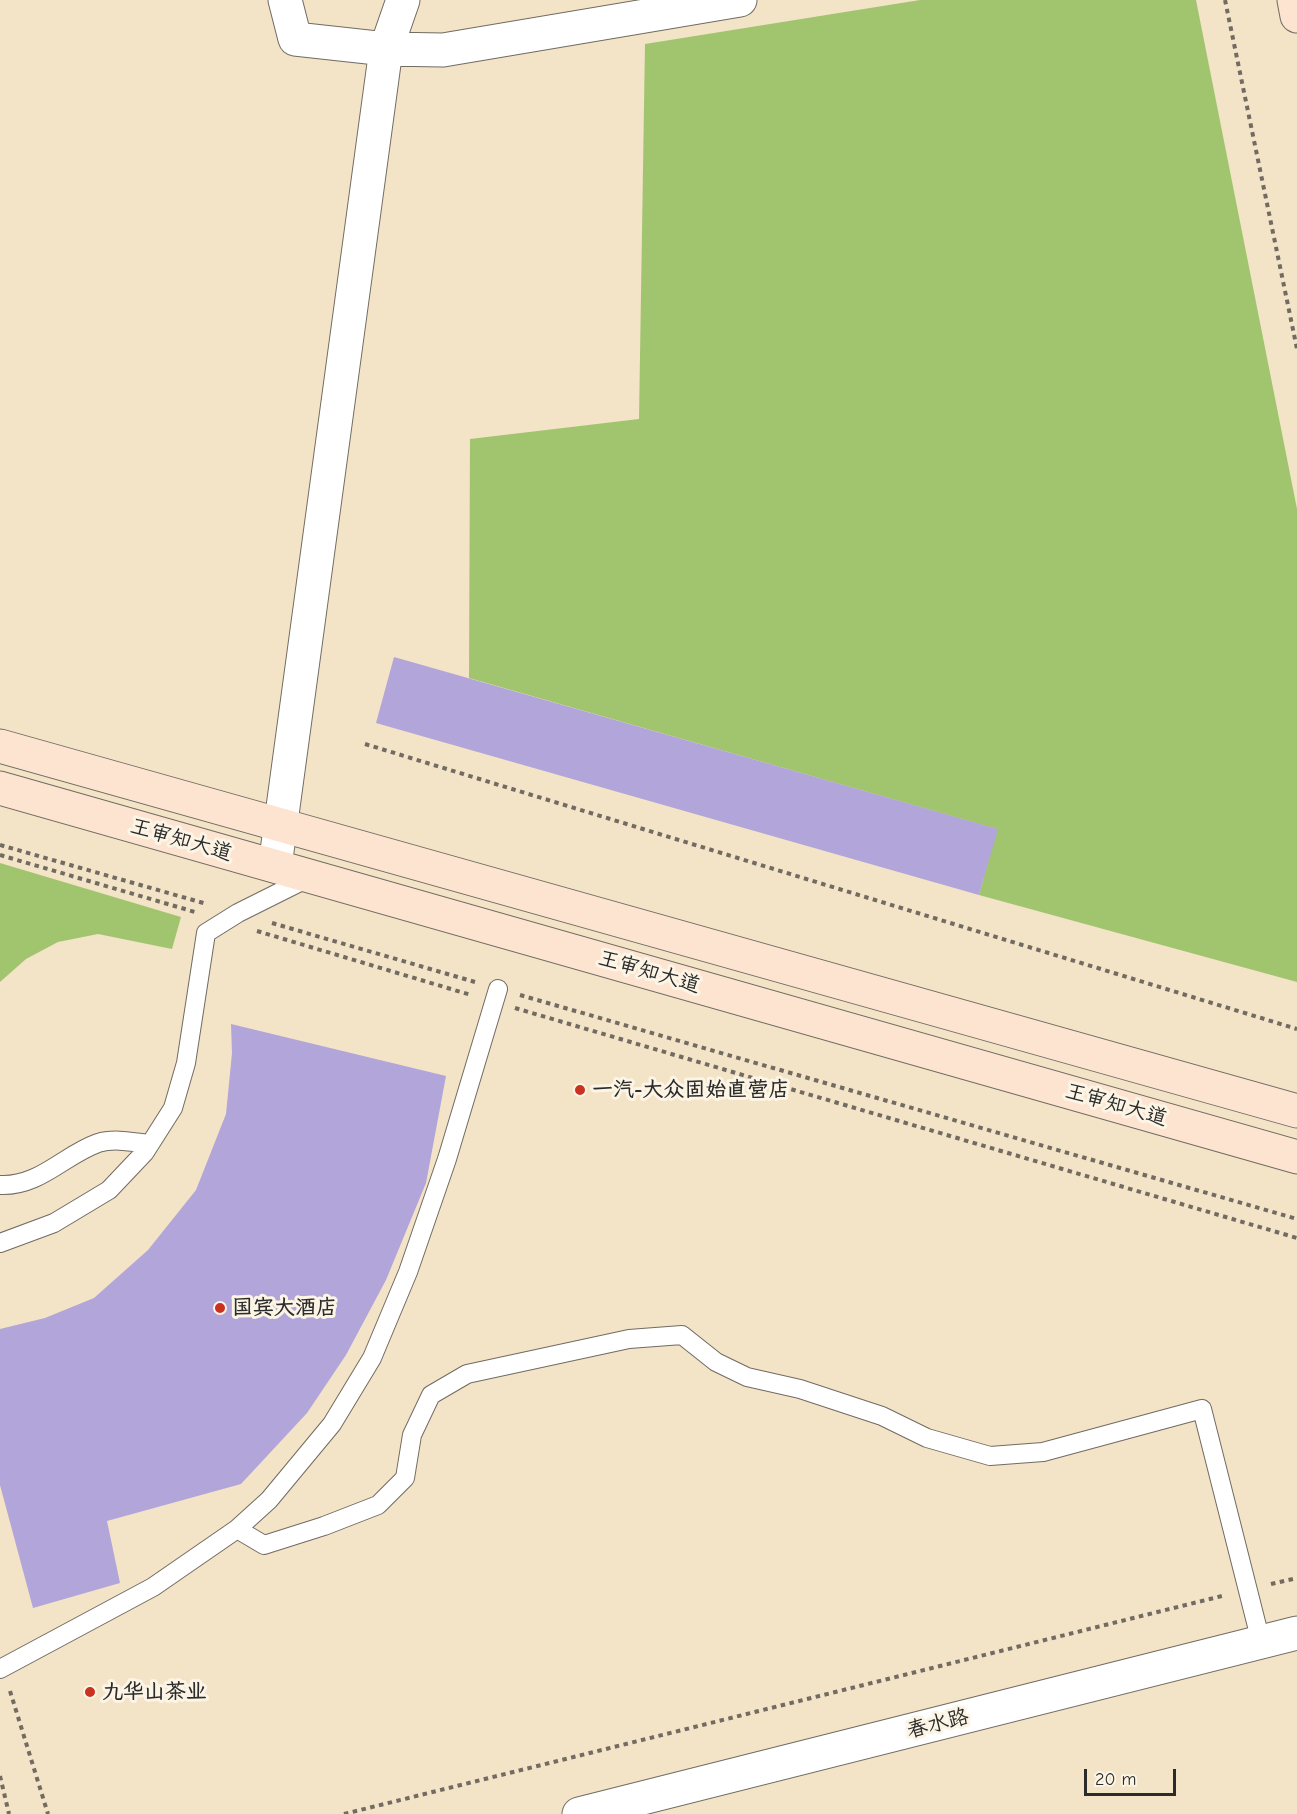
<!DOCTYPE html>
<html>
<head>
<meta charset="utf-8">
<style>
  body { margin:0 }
  #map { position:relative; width:1297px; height:1814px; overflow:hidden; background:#f3e3c7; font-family:"Comic Neue",sans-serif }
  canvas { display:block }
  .scale { position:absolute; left:1084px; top:1769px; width:92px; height:27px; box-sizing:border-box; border:3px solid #2b2b2b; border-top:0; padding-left:8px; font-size:18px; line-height:21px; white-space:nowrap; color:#2b2b2b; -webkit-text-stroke:4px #fcf5e5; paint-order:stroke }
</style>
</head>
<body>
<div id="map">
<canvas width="1297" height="1814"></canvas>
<div class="scale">20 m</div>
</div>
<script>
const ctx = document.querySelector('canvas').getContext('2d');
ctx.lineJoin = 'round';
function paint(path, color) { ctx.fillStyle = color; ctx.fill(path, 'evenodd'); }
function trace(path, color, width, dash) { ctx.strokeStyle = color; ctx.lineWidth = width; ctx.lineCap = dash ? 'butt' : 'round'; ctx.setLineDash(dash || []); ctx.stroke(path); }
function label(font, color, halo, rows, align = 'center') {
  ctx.font = font + ' "Comic Neue","LXGW WenKai TC",sans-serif'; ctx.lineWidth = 6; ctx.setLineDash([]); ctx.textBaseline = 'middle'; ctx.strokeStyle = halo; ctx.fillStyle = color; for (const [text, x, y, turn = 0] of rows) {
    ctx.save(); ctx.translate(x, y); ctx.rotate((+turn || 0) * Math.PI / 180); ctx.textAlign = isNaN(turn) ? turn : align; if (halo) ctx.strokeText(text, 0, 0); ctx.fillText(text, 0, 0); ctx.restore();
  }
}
const green = new Path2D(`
  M920 0H1196L1297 509V982L979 895 997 829 469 678 470 439 639 419 645 44Z
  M0 863 181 917 172 949 98 934 58 942 26 959 0 982Z`);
const building = new Path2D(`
  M394 657 998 829 979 895 376 723Z
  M231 1024 446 1076 426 1183 386 1280 346 1355 307 1413 241 1484 107 1521 120 1583 33 1608 0 1485V1329L45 1318 94 1298 148 1250 196 1190 226 1114 232 1053Z`);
const path = new Path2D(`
  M1225 0 1297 349
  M365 744 1297 1029
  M0 845 207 904
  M0 855 195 912
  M272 923 475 982
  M257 931 471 995
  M520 995 1297 1219
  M515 1008 1297 1238
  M1271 1584 1297 1578
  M10 1691 48 1814
  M0 1776 9 1814
  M344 1814 1226 1595`);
const service = new Path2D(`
  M0 1185C39 1187 64 1155 98 1143 114 1138 133 1142 150 1144
  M0 1243 54 1223 109 1190 145 1152 173 1108 186 1063 206 933 238 913 310 877
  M237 1529 264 1545 324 1526 378 1505 405 1478 412 1435 431 1395 467 1374 629 1339 682 1335 716 1362 747 1377 800 1389 882 1416 927 1438 990 1456 1043 1452 1202 1409 1261 1642
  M0 1669 153 1587 237 1529 269 1500 332 1424 372 1358 408 1272 447 1159 498 989`);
const minor = new Path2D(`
  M285 0 295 39 386 49 443 50 740 0
  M275 866 386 49 403 0
  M579 1814 1297 1633`);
const secondary = new Path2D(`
  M1294 0 1297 16
  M0 746 1297 1111
  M0 788 1297 1157`);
const markers = [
  [580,1090,6,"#c8321e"],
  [220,1308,6,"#c8321e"],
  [90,1692,6,"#c8321e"]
];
const streetNames = [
  ["王审知大道",181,840,16],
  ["王审知大道",649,972,16],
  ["王审知大道",1116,1105,16],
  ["春水路",938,1724,-14]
];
const poiNames = [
  ["一汽-大众固始直营店",592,1090],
  ["国宾大酒店",232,1308],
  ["九华山茶业",102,1692]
];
paint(green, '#a1c56f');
paint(building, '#b1a5d9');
trace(service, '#716b62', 20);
trace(minor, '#716b62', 35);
trace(secondary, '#716b62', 35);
trace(path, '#716b62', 4, [4.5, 4.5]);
trace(service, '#fff', 18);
trace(minor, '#fff', 33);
trace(secondary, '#fde4d1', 33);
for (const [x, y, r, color] of markers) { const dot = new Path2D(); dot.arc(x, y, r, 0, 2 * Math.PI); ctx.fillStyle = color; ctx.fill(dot); trace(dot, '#fcf5e5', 2); }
label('21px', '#2b2b2b', '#fcf5e5', streetNames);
label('bold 21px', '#2b2b2b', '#fcf5e5', poiNames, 'left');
</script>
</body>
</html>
